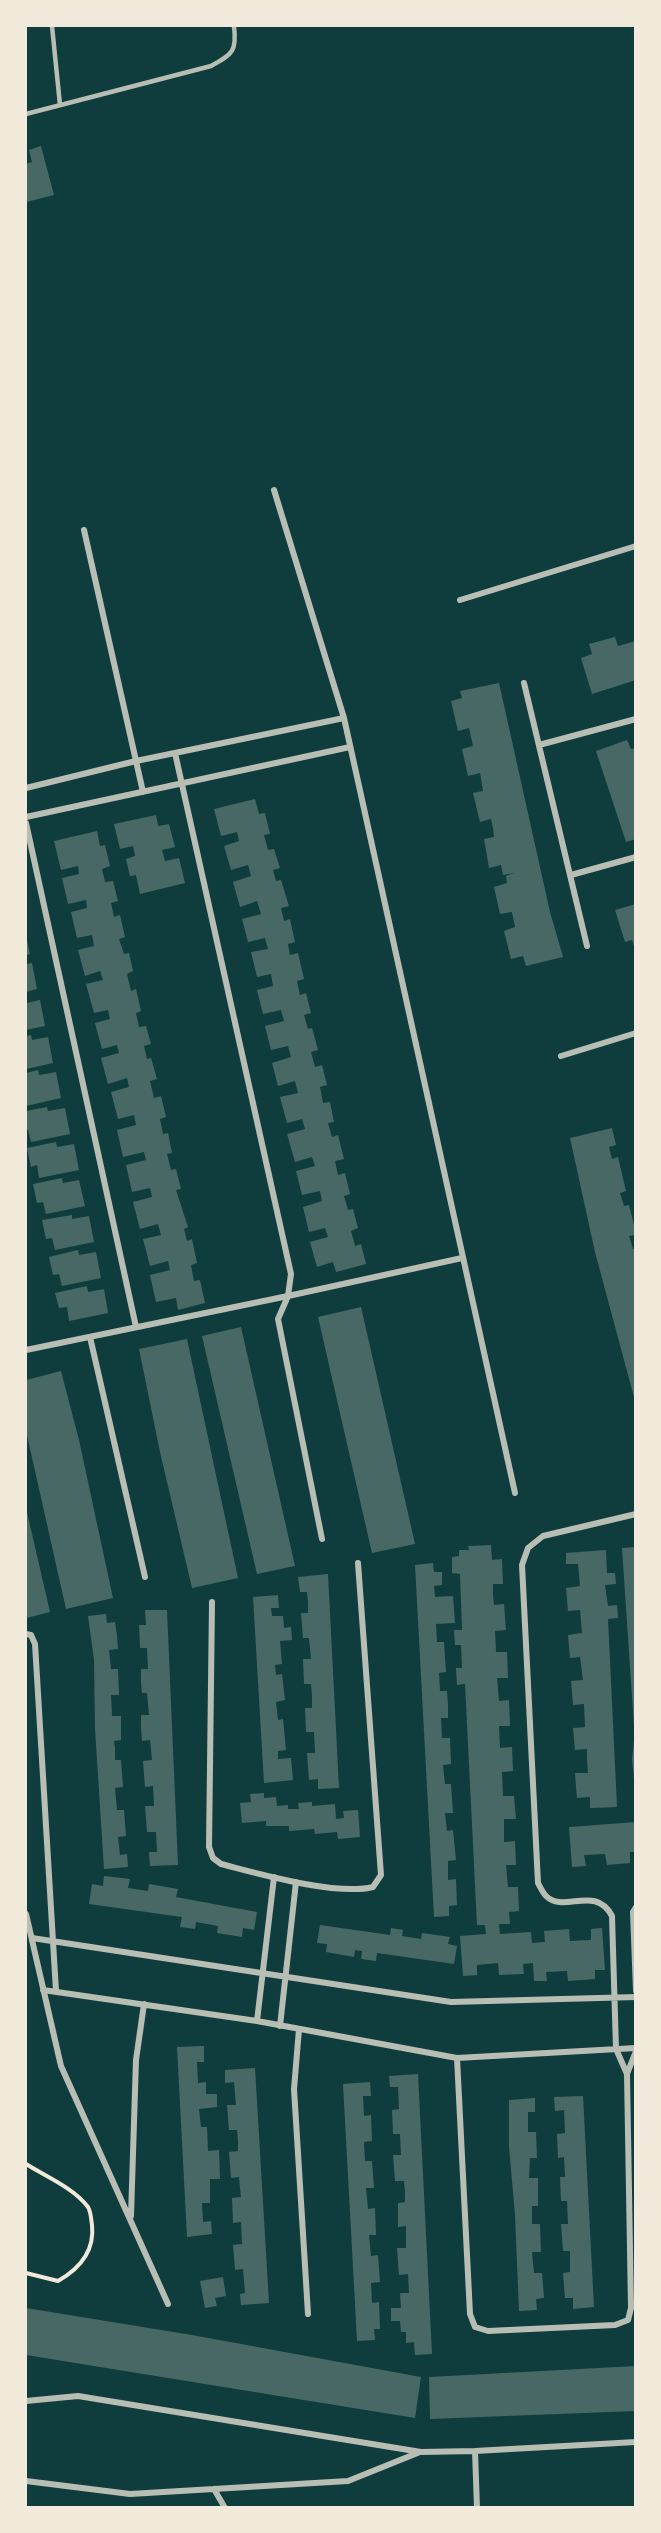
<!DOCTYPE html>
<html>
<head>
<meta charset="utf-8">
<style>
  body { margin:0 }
  #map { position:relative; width:661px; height:2533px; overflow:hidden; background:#0f3d3e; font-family:Helvetica,sans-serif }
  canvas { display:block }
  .frame { position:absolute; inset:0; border:27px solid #f1e9da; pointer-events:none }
</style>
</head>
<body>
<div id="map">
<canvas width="661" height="2533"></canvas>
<div class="frame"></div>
</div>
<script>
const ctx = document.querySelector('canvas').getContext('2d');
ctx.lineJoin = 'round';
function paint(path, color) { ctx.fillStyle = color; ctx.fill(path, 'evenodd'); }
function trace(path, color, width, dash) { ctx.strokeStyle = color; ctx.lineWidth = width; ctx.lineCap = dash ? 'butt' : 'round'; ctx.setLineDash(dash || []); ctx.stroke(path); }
const building = new Path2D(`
  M41 146 54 195 26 202V164L32 162 29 150Z
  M615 637 618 646 636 641V680L592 694 581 658 592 654 589 644Z
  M499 683 550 912 563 957 526 966 523 956 511 959 504 931 515 927 512 912 500 914 494 887 507 883 506 876 514 873 503 875 501 865 489 868 484 839 494 837 493 828 491 819 480 822 473 793 483 791 480 773 468 776 462 749 473 746 469 728 458 731 451 701 462 698 460 691Z
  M627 740 631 749 636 748V839L626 842 596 751Z
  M255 799 259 814 265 813 270 834 264 835 268 850 274 849 280 868 273 870 276 881 281 880 289 906 281 908 284 921 290 919 295 942 288 944 290 955 298 953 304 979 297 981 300 995 306 993 311 1013 304 1015 308 1029 312 1028 318 1050 311 1052 315 1067 322 1065 327 1085 320 1087 323 1103 330 1102 334 1122 328 1123 332 1137 338 1135 344 1159 335 1161 338 1175 345 1173 350 1194 344 1196 348 1210 353 1209 358 1228 351 1231 355 1246 361 1244 366 1264 336 1272 333 1262 317 1267 310 1242 328 1237 325 1228 309 1232 303 1207 322 1201 320 1191 302 1195 296 1171 315 1166 312 1157 295 1162 287 1134 305 1129 302 1119 287 1123 280 1097 298 1093 295 1081 278 1086 272 1063 291 1057 288 1046 271 1050 265 1026 284 1021 281 1010 263 1014 257 990 273 986 271 974 257 977 251 952 268 949 265 938 248 942 242 919 261 914 257 901 240 907 233 882 251 876 248 865 231 870 224 846 239 841 237 832 221 836 214 809Z
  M156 815 158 826 169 824 175 847 162 850 165 861 179 858 185 883 140 894 136 875 130 876 126 859 135 856 133 846 120 849 114 824Z
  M97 831 100 846 105 845 110 866 102 869 105 882 113 881 118 901 111 903 114 917 120 915 125 937 119 939 124 954 129 953 133 971 127 974 131 991 136 989 141 1011 136 1013 139 1027 146 1026 151 1044 144 1046 147 1059 151 1058 157 1079 150 1081 154 1098 161 1096 166 1117 160 1119 163 1134 168 1133 172 1153 167 1154 171 1170 176 1169 181 1189 176 1190 188 1227 184 1229 187 1241 192 1239 197 1263 191 1265 194 1281 200 1280 205 1303 178 1310 176 1298 156 1302 150 1275 170 1270 168 1261 150 1266 143 1239 161 1235 158 1224 140 1229 133 1202 152 1197 150 1188 132 1192 126 1165 146 1160 144 1152 123 1157 117 1130 136 1125 134 1115 118 1119 111 1092 129 1087 127 1078 108 1084 101 1058 119 1053 117 1045 102 1049 95 1023 110 1019 108 1010 94 1013 86 984 103 980 100 971 85 976 78 950 94 946 92 935 77 938 71 912 87 908 86 900 68 904 62 878 79 874 78 866 61 870 54 841Z
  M636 904V949H635L632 940 625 942 615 910Z
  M26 936 30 954 26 955Z
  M32 963 37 989 26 992V964Z
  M40 1000 45 1026 26 1030V1003Z
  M31 1035 32 1040 48 1037 53 1063 26 1069V1036Z
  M38 1070 39 1075 56 1072 61 1098 26 1106V1073Z
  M47 1107 48 1111 65 1108 70 1134 31 1142 28 1130H26V1111Z
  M612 1128 616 1145 609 1147 612 1159 618 1157 626 1191 620 1193 624 1206 629 1205 636 1233V1235L629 1236 633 1249H636L635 1401 595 1252 570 1138Z
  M56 1142 57 1147 74 1144 79 1170 39 1178 37 1165 31 1167 27 1148Z
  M62 1178 63 1183 79 1180 85 1206 46 1214 43 1202 37 1203 33 1184Z
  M72 1215V1219L89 1216 94 1242 55 1250 52 1238 46 1239 42 1220Z
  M78 1250 79 1255 96 1252 101 1278 62 1286 59 1274 53 1275 49 1257Z
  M87 1286 88 1292 104 1289 108 1313 69 1321 67 1307 59 1308 55 1293Z
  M361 1307 415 1544 372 1553 318 1317Z
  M241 1327 295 1566 257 1574 202 1336Z
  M187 1339 238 1578 192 1588 160 1452 139 1349Z
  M61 1371 79 1440 113 1598 66 1609 26 1431V1380Z
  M26 1508 50 1612 26 1618Z
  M491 1545 492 1560 502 1559 503 1584H493V1594L494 1605 504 1604 506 1630 495 1631 496 1652H507L508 1678H497L499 1701 509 1700 510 1726H499L500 1748 512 1747 513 1771 502 1772 503 1796H514L516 1819H504V1842L515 1841 516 1865H506L508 1887H518L519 1911 509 1912 510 1924H499L500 1934 531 1932 532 1943 545 1942 544 1931 569 1929 570 1941 591 1940V1929L602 1928 605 1970H595V1979L568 1981 567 1971 546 1972 547 1981H534L533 1963 523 1964 524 1974 499 1975 498 1963 477 1965V1975L463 1976 460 1936 486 1934 485 1925H477L465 1684 457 1685 456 1668H462L461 1645H455L454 1630H462L460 1574 452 1573V1557L459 1556V1550H469L468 1546Z
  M636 1547V1727H634L622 1548Z
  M606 1550 607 1573H615L616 1584 605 1585 608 1606 617 1605 618 1618 608 1619 617 1807 590 1808V1797L577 1798 576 1787 575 1773H588L587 1760V1749L575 1750 573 1728 585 1727 584 1704 573 1705 571 1681 583 1680 580 1657 570 1658 568 1635 582 1633 580 1610 568 1611 566 1588 580 1586 578 1564H566V1553Z
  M433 1563 434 1572H442V1585L434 1586 435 1597 453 1596 455 1623 436 1624 437 1642H444L446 1672 439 1673 440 1691H447L448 1706V1718H441L442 1738H450L451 1764 443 1765 445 1784H451L453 1813H445L447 1831 453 1830 456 1860 448 1861V1880L456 1879 457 1905 449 1906V1916L434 1917 415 1565Z
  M328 1574 339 1788 318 1789V1779L309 1780 307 1753H315L314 1732H306L305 1708H312V1696L311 1684H304L303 1659H311L309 1638H303L301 1613H308V1602L307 1592H300L298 1577Z
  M278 1595 279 1608H271L272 1616H283L284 1628 291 1627 292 1640 280 1641 282 1664 275 1665 276 1675 282 1674 285 1700 276 1702 278 1720 283 1719 286 1750 278 1751V1759L291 1758 293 1780 264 1783 253 1597Z
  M145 1610H167L178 1865 150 1866 149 1852H157L156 1832H147L145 1806H154L153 1786 145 1787 143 1761 152 1760 150 1740 142 1741 141 1728V1715H149L147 1693H142L141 1682V1669H148L147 1648H140L139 1625H146Z
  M106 1614 107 1623 115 1622 117 1636 118 1649 109 1650 111 1669H118L119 1695H111L112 1716H121V1740L114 1741 115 1748V1760H121L123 1787 115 1788 117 1810H124L126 1836 118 1837 120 1855 127 1854 128 1867 104 1869 95 1729 94 1660 88 1616Z
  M634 1741 636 1779H634L632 1759Z
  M264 1793V1798L276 1797 277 1806 288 1805V1809H299L298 1803 312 1802V1806L335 1804 336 1819 344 1818 343 1811 358 1810 360 1837 338 1839 337 1832 315 1834 314 1829 289 1831V1826H266V1821L242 1823 240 1803 251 1802 250 1794Z
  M636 1822V1852H630V1863L607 1865 605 1854 584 1855 586 1866 572 1867 569 1827Z
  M104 1876 130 1879 128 1888 148 1891 149 1884 178 1889 176 1897 257 1912 254 1930 243 1928 242 1937 217 1933 218 1926 196 1922 195 1929 180 1927 182 1917 89 1904 92 1884 103 1886Z
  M320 1925 390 1935 391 1928 403 1930 402 1936 421 1939 422 1933 450 1937 448 1944 457 1946 454 1964 377 1953 376 1961 361 1959 362 1951 355 1950 354 1957 326 1952 327 1944 317 1943Z
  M204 2046V2062H197L198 2083 206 2082V2094H217V2107L199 2109 201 2127H207L208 2151 219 2150 220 2179H210V2203H202L203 2222 211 2221 212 2234 187 2237 177 2047Z
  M255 2068 269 2303 241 2305 240 2294 245 2293 243 2269 235 2270 233 2245 242 2244 241 2222 233 2223 232 2198 241 2197 240 2188 239 2177 231 2178 229 2152 238 2151V2141L237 2130H229L227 2105H236L234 2082 225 2083V2070Z
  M418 2074 432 2354 415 2355 414 2342 406 2343V2332H401L400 2321H391V2308H401L400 2293H409L408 2274 399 2275 397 2248H406V2226L398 2227V2203L405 2202V2191L404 2181H395L393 2155H401L400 2134H393L392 2110 399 2109 398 2087H390L389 2076Z
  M370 2082 371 2096H363L364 2116 371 2115 372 2141 364 2142 365 2161H372L374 2188H366L368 2209 375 2208 376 2235H369L371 2256 378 2255 380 2282 371 2283 372 2303 379 2302 380 2329H374L375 2340 357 2341 343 2084Z
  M583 2096 594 2307 573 2309V2298H565L563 2273 570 2272V2251H563L561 2224H568L567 2201H561L560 2177H565L564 2157 558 2158 557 2134 565 2133 564 2110 555 2111 554 2097Z
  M535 2098V2112H528V2132H536L537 2158H530L529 2178H538V2206H532V2224H540L541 2252H532L534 2273H542L544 2298 536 2299 537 2310 519 2311 515 2215 509 2147V2100Z
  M223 2277 226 2296 215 2298 217 2306 205 2308 200 2281Z
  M26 2308 192 2335 421 2377 415 2418 26 2355Z
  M636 2366V2411L430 2419 429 2377Z`);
const path = new Path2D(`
  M26 2164C45 2176 74 2188 88 2207 91 2212 91 2219 92 2225 95 2252 79 2269 58 2281L26 2273`);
const service = new Path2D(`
  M52 26 60 105
  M26 114 211 66C233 54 237 51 234 26`);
const minor = new Path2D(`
  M274 490 344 718 515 1493
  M84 530 143 792
  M460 600 636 546
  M524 683 587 946
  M539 745 636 719
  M175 753 291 1274 288 1296 278 1319 322 1539
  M26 788 136 761 344 718
  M26 817 350 747
  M26 823 136 1327
  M571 875 636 857
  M561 1056 636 1033
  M90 1337 145 1577
  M26 1350 288 1296 462 1258
  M212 1602 209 1847 213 1858 221 1864C260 1874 336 1896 373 1887L381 1875 358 1563
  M26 1634 31 1635 35 1644 56 1991
  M636 1907 633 1912 636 1991
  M26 1914 61 2066 168 2304
  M32 1938 451 2002 636 1997
  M43 1990 257 2021 457 2058 636 2048
  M257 2021 274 1877
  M280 2026 296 1882
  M299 2029 294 2089 308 2314
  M457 2058 470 2314 475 2327 488 2331 615 2325 628 2320 631 2308 627 2074 616 2049 612 1916C595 1884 564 1914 546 1896 543 1893 540 1887 538 1883L522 1565 528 1548 543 1536 636 1514
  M627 2074 636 2051
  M131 2216 136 2060 144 2004
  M26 2401 78 2396 421 2452 475 2451 636 2442
  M475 2451 477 2508
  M26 2481 130 2494 348 2481 420 2452
  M214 2489 225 2508`);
paint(building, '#486865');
trace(path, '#f1e9da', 4);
trace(service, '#b8beb3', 4.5);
trace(minor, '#b8beb3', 6);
</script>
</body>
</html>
